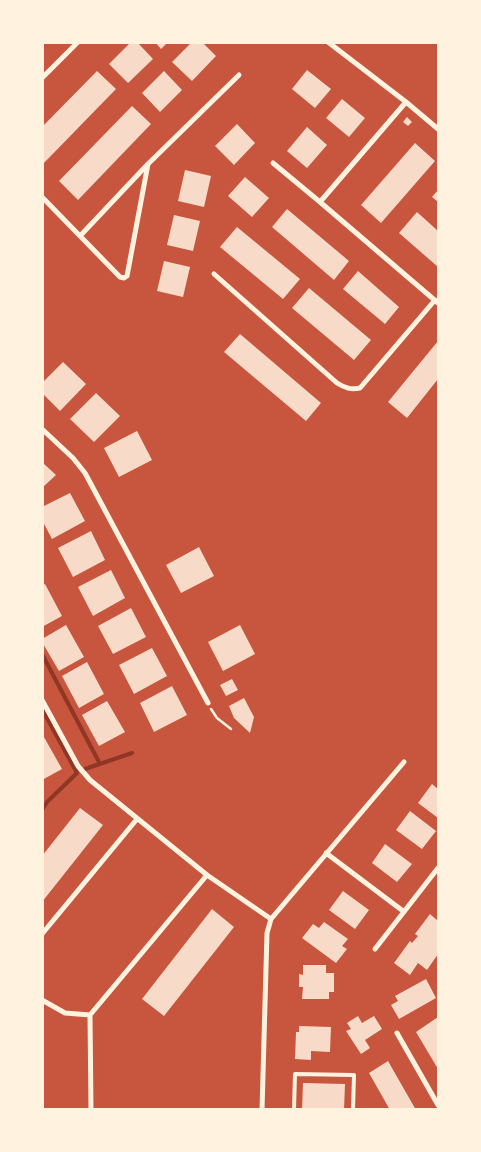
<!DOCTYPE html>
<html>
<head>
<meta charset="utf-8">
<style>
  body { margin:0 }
  #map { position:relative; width:481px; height:1152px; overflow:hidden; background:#c8553d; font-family:"Asap Condensed",sans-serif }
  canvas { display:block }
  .frame { position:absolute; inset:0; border:44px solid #fff3e0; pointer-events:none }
</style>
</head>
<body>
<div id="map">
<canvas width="481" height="1152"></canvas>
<div class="frame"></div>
</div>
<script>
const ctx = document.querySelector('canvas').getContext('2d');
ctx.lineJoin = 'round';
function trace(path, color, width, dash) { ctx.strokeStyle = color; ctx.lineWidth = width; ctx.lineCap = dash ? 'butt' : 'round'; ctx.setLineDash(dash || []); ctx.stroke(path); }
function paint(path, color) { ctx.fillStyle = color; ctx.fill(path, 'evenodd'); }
const stream = new Path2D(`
  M42 654 100 764
  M42 709 77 773 47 802 42 810
  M85 769 132 753`);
const building = new Path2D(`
  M131 42H137L153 59 128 83 109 64Z
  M155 42H168L161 49Z
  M192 42H202L216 56 192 81 172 62Z
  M307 70 331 89 315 108 292 89Z
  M97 71 116 89 42 165V127Z
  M164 71 182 90 160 112 142 93Z
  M342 99 365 118 349 137 326 118Z
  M132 106 151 124 78 200 59 181Z
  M407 117 412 122 408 126 403 122Z
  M237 124 255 143 234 165 215 146Z
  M307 127 327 145 307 168 287 151Z
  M415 143 435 161 381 223 361 205Z
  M185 170 211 176 204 207 178 201Z
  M245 177 269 198 252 217 228 196Z
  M438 190V202L432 197Z
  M287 209 349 261 334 280 272 227Z
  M417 212 438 231V267L399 233Z
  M174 215 200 221 193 251 167 245Z
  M237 227 300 279 283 299 220 247Z
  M164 261 190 267 183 297 157 291Z
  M358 271 399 307 385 324 343 289Z
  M309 288 371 340 354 360 292 308Z
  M240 334 321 403 306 421 224 352Z
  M438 341V379L407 418 388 402Z
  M63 362 86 384 60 411 42 393V383Z
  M96 393 120 416 94 442 70 419Z
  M137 431 152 460 119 477 104 448Z
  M42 462 56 475 42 488Z
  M70 493 85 521 52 539 42 520V507Z
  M91 531 105 560 73 577 58 548Z
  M199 547 214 576 181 593 166 565Z
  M111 570 125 598 93 616 78 587Z
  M45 584 62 616 42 627V586Z
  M131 608 146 637 113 654 98 626Z
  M66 625 84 657 59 671 42 642V639Z
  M240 625 255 654 223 671 208 642Z
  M152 648 167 676 134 694 119 665Z
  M87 662 104 694 79 708 62 676Z
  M232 679 238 690 226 696 220 685Z
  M172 686 187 715 154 732 140 703Z
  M244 698 254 717 250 733 234 718 229 706Z
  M107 701 125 732 99 746 82 715Z
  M44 737 62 769 42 780V738Z
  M432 784 438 789V818L418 803Z
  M80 808 103 825 42 902V856Z
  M410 811 436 831 422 849 396 830Z
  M385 844 412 864 397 882 372 863Z
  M343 891 369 910 355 929 329 910Z
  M212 909 234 927 164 1016 142 999Z
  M430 914 438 921 437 939 438 954 427 970 418 963 410 975 394 963 410 941 412 943 418 936 415 934Z
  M324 922 348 939 342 946 347 949 336 963 302 938 313 924 319 928Z
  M303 965H326V973H334V992H329V999H302L303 987H299V974L303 975Z
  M426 979 436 998 399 1019 391 1005 398 1001 395 996Z
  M358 1016 362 1023 374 1016 382 1029 365 1040 370 1048 361 1054 346 1031 351 1029 347 1023Z
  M438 1017V1069L416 1032Z
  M299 1026 331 1027 330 1052 311 1051V1060L295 1059 296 1032H299Z
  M388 1061 416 1110H390L369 1073Z
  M303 1083 345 1084 344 1110H302Z`);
const path = new Path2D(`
  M211 709 217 718 231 729`);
const service = new Path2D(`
  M294 1110 295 1074 354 1075 353 1110`);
const minor = new Path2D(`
  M328 42 406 102 438 129
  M42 78 78 42
  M406 102 320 202 438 303
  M273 163 320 202
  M42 197 120 277 124 278 127 276 148 164 239 75
  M80 236 147 165
  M214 274 337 383C345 388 351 390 360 388L435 300
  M42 429 73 458 85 473 208 703
  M42 700 78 766 90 780 207 875 271 919 267 933 262 1110
  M326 853 403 911
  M271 919 404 762
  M42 934 137 819
  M375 949 438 868
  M42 1000 65 1013 90 1015 91 1110
  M90 1015 207 875
  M397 1033 438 1105`);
trace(stream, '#8f3625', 4);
paint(building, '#f7dbc8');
trace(path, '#fff3e0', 2.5);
trace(service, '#fff3e0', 4);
trace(minor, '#fff3e0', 5);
</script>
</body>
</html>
